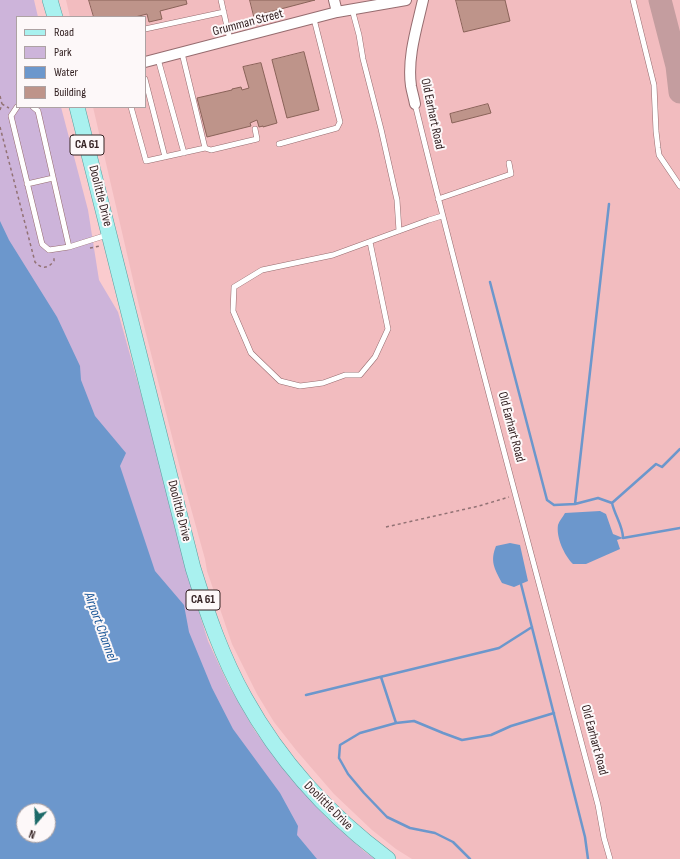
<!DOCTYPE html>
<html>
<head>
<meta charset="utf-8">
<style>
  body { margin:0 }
  #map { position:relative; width:680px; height:859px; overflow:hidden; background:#facbce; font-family:"Sofia Sans Condensed",sans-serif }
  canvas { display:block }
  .legend { position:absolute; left:16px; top:16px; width:130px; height:92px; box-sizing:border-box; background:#fdf8f9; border:1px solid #ada2a3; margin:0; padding:5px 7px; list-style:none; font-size:12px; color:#342223 }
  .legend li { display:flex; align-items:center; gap:8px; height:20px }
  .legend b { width:20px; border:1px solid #ada2a3 }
  .north { position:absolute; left:16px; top:803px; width:40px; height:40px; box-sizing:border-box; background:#fdf8f9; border:1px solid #ada2a3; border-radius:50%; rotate:199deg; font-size:11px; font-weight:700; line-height:16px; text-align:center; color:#342223 }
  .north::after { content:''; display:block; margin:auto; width:14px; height:18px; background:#1d6a69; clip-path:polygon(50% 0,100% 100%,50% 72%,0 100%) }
</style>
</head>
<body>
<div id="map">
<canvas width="680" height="859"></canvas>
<ul class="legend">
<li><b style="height:5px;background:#a9f1ef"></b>Road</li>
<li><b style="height:11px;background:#cdb4da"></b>Park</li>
<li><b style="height:11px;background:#6c97cc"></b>Water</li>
<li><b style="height:11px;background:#be948a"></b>Building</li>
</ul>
<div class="north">N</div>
</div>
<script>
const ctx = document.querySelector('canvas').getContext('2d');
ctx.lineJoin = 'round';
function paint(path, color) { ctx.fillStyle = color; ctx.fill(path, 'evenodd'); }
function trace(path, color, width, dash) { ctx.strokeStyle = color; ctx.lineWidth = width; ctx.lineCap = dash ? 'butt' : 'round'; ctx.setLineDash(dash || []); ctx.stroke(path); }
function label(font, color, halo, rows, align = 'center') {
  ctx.font = font + ' "Sofia Sans Condensed",sans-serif'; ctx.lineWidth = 4; ctx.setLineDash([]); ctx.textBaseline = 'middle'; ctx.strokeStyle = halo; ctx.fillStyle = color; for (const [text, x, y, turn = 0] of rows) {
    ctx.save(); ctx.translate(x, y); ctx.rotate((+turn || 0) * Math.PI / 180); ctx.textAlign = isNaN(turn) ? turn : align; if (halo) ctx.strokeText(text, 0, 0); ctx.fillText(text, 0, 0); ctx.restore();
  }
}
const built = new Path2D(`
  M66 0H680V859H412L396 849 372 830 334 794 296 750 274 722 257 694 232 644 207 571 205 559 182 476 140 310 93 107H145V17H70Z`);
const green = new Path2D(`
  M0 0H34L38 17H17V107H61L88 210 99 280 118 312 141 394 193 593 208 641 228 684 255 731 288 775 326 817 365 852 375 859H0ZM24 811H48V835H24Z`);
const water = new Path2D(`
  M0 221 9 240 57 317 80 366 81 380 95 416 126 453 120 466 155 571 184 605 189 632 212 688 233 729 280 793 298 826 297 835 317 859H0ZM24 811H48V835H24Z
  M600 511 606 514 613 534 623 538 617 540 620 549 586 564H573C564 555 556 537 558 525 559 521 563 517 565 513Z
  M510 543 520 545 528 581 514 587 502 583C494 568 490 561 496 546Z`);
const stream = new Path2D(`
  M609 204 575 504 598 498 612 503
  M490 282 547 500 554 505 575 504
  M680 449 662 467 656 464 612 503C615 516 623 526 623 538L680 528
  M521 584 585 837 588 859
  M381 677 396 723
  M306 695 499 648 532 627
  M470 859 453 842 435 833 410 828 387 817 364 793 348 774 339 758 340 745 360 733 396 723 414 721 443 733 462 740 491 735 511 726 554 713`);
const taxiway = new Path2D(`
  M660 0 677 66 680 92`);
const building = new Path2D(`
  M89 0H186L187 4 160 11 162 19 149 22 147 14 135 17H94Z
  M250 0H315L254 16Z
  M456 0H505L510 21 464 32Z
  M304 52 319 110 287 118 272 60Z
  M261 63 277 123 263 127V126L259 127 257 120 250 123 251 126 207 137 197 98 232 90V89L241 87 242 90 249 88 243 67Z
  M488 104 491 113 452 123 450 114Z`);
const path = new Path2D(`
  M0 96 2 104
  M0 110 2 104 9 108
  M0 127 35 262C41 269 48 269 54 261V257H55
  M90 248 100 246
  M386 527 479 506 509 497`);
const lane = new Path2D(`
  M221 0 230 40
  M633 0 654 85 656 131 658 148 659 155 680 186
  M352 9 359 35 363 59 381 129 397 200 399 231
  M145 29 224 12
  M182 53 205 148 211 150 257 139 255 129
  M158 59 184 153
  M145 79 165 157
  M415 104C472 338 536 571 598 805L604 838 610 859
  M17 107 11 116 42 244 49 250 69 247 107 235
  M33 107 38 111 69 247
  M131 107 146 161 205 148
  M279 144 337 128 340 122 314 19
  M27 184 53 178
  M438 199 511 174 509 163
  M370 242 388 329 375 357 360 375H345L323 383 300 386 280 381 251 353 233 311 234 287 262 270 333 255 429 220 442 216`);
const street = new Path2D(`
  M334 0 337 12
  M145 62 337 12 406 0
  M415 104C414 98 412 92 411 86 407 57 417 27 423 0`);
const primary = new Path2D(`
  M50 0 55 17
  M77 107 193 568C207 613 222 657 245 698 280 761 330 816 388 859`);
const shields = [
  [87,145,34],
  [203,600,34]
];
const shieldNames = [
  ["CA 61",87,145],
  ["CA 61",203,600]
];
const streetNames = [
  ["Grumman Street",248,23,-15],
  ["Old Earhart Road",432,114,78],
  ["Doolittle Drive",100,196,76],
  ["Old Earhart Road",511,427,75],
  ["Doolittle Drive",179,511,76],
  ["Old Earhart Road",594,740,75],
  ["Doolittle Drive",328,806,45]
];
const waterNames = [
  ["Airport Channel",100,627,70]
];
paint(built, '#f2bcbf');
paint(green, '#cdb4da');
paint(water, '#6c97cc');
trace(stream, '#6c97cc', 2.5);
trace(taxiway, '#c49d9f', 23);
paint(building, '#be948a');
trace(building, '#8a6359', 1);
trace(lane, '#966c6f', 6);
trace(street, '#966c6f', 12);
trace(primary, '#5aa2a1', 16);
trace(path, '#927274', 1.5, [3, 3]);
trace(lane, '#fff', 5);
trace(street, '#fff', 10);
trace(primary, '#a9f1ef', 15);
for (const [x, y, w] of shields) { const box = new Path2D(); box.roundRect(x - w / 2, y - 10, w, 20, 3); ctx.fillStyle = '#fdf8f9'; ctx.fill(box); trace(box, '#342223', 1); }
label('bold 12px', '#342223', null, shieldNames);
label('13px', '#342223', '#fdf8f9', streetNames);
label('italic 14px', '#1c5899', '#fdf8f9', waterNames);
</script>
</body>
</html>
